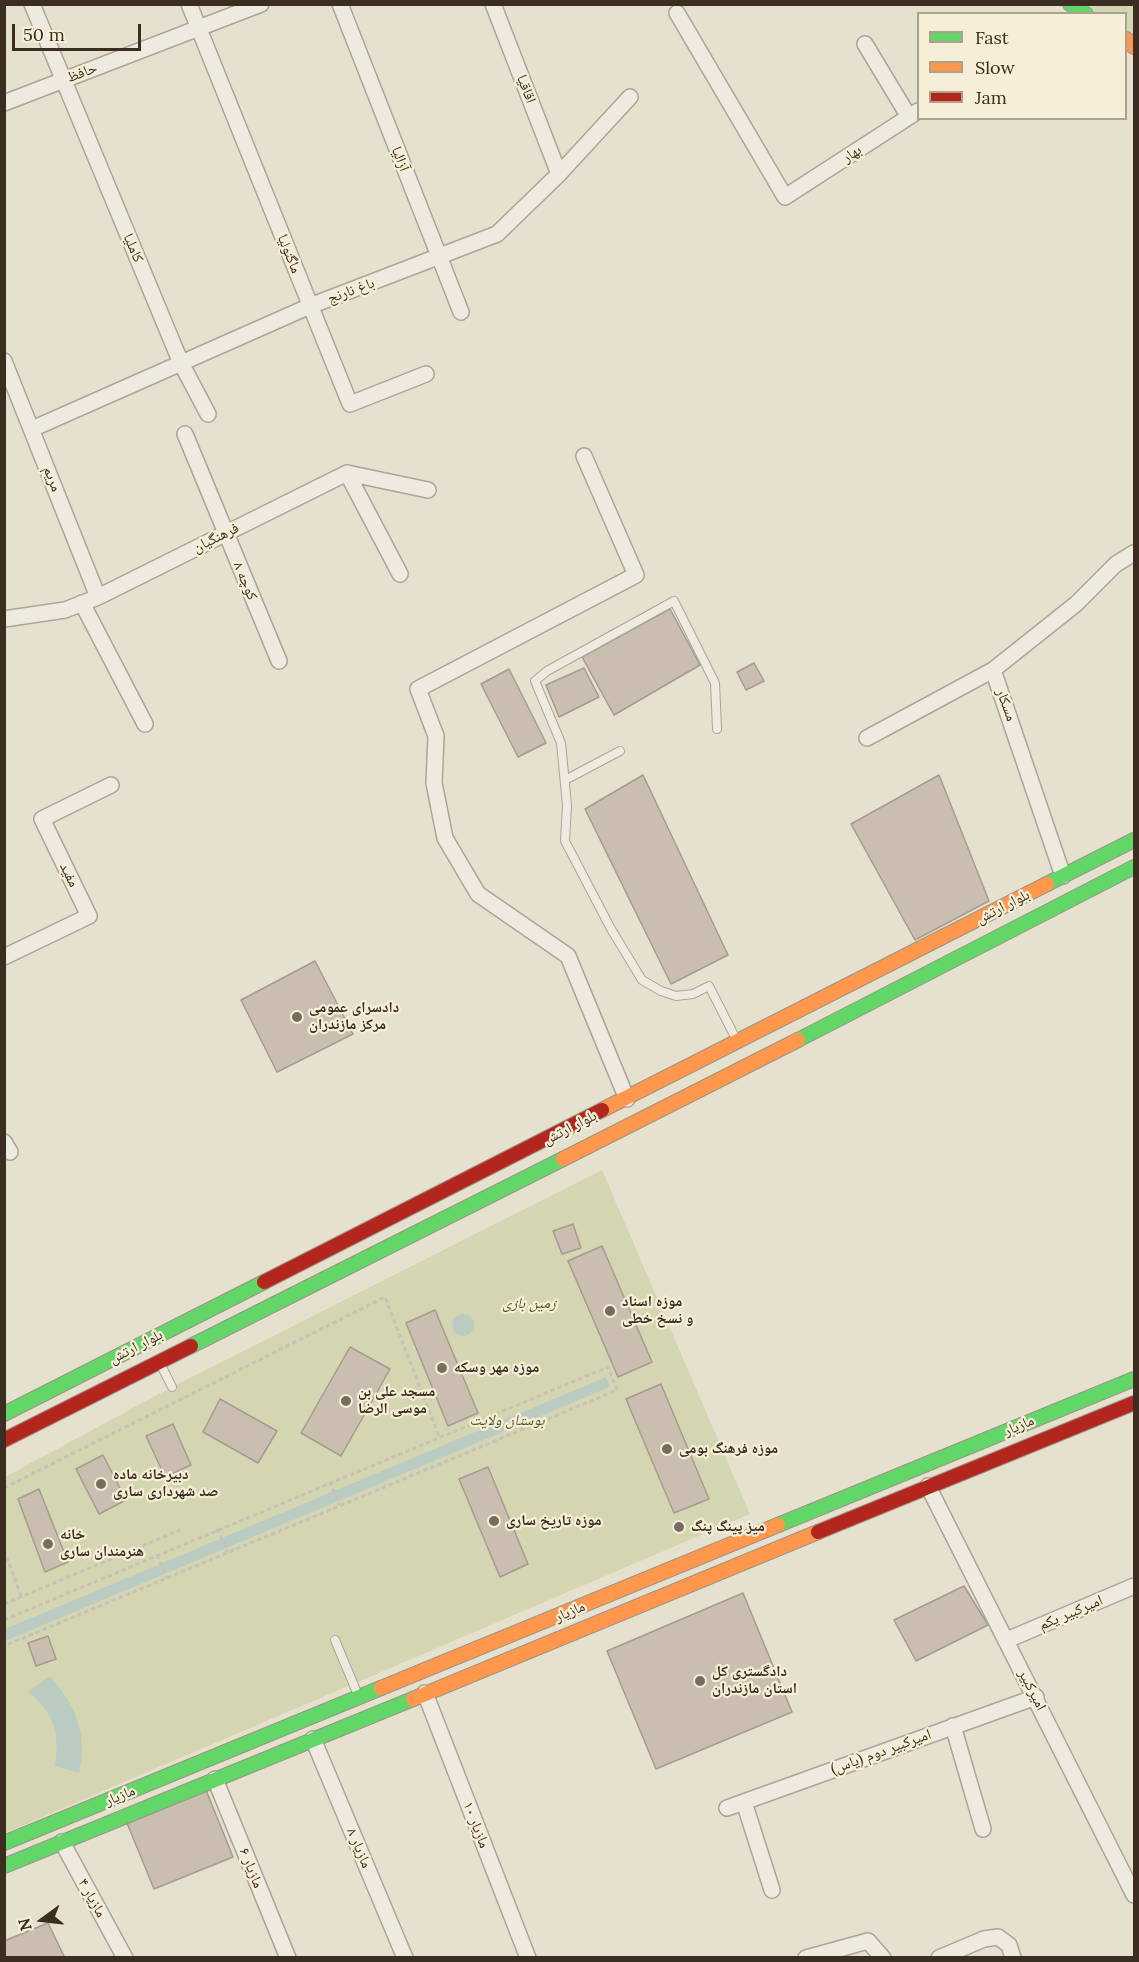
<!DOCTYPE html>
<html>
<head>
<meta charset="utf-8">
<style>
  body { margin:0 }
  #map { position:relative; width:1139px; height:1962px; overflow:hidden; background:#e6e0cf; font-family:Lora,serif }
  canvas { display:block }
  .frame { position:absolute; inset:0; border:6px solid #3b2d1f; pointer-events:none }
  .legend { position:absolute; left:917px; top:12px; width:210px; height:108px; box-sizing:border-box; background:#f6eed6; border:2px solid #aba18d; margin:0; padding:8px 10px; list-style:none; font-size:18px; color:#3b2d1f }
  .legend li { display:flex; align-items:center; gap:12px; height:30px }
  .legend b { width:30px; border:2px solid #aba18d }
  .north { position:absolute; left:12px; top:1890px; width:60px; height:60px; -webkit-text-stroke:4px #f6eed6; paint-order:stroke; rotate:255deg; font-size:16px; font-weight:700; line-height:24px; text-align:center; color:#3b2d1f }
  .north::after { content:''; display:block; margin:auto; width:21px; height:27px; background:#3b2d1f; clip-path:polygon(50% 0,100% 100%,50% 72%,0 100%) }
  .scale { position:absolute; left:12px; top:24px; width:129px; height:27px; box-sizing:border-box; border:3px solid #3b2d1f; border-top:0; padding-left:8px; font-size:18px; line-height:21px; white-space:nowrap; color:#3b2d1f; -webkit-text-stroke:4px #f6eed6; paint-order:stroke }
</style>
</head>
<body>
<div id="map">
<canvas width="1139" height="1962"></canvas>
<div class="frame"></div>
<ul class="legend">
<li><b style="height:8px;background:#63d668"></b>Fast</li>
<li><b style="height:8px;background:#ff974d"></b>Slow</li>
<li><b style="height:8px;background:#b3261e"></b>Jam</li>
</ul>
<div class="north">N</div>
<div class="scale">50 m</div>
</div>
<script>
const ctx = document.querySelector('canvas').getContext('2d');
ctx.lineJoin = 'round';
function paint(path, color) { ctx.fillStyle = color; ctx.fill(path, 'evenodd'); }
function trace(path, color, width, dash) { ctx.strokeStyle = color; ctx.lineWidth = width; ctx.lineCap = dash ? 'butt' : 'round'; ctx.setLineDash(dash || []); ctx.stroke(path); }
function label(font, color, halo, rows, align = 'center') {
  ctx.font = font + ' Lora,"Noto Naskh Arabic",serif'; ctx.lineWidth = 4.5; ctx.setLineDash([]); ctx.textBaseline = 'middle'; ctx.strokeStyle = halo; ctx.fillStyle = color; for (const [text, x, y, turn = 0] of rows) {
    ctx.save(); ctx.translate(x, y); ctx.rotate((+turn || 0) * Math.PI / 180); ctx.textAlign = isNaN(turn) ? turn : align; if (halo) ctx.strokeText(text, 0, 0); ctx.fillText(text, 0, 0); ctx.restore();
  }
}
const green = new Path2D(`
  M1097 5H1134V37L1126 29V14L1098 13 1087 9Z
  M602 1170 750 1514 5 1833V1477L172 1387Z`);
const water = new Path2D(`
  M452 1325a11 11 0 1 1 22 0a11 11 0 1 1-22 0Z
  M606 1377 610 1387 5 1641V1629Z
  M50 1676C76 1706 88 1734 79 1773L55 1766C60 1735 54 1711 28 1692Z`);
const building = new Path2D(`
  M670 609 700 665 614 715 582 657Z
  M754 663 764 681 746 690 737 672Z
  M584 668 599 697 559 717 546 685Z
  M509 669 546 743 518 757 481 684Z
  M643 775 728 955 671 984 585 809Z
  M939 775 989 901 915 940 851 824Z
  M315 961 353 1034 277 1072 241 1000Z
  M573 1224 581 1248 562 1254 553 1231Z
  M602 1246 652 1362 618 1377 568 1261Z
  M435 1310 478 1413 448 1426 406 1323Z
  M350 1347 390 1369 341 1456 301 1433Z
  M661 1384 709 1499 674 1513 626 1399Z
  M220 1399 277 1431 258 1463 203 1432Z
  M173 1424 191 1465 165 1477 146 1436Z
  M103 1455 126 1500 99 1514 76 1469Z
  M488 1467 528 1564 500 1577 459 1479Z
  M39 1489 68 1562 45 1572 18 1499Z
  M964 1586 988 1625 916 1661 894 1620Z
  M743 1593 792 1712 656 1769 607 1651Z
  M48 1636 56 1659 36 1666 28 1643Z
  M206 1790 233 1857 154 1889 127 1823Z
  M48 1923 65 1958H4V1941Z`);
const path = new Path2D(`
  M330 1482 339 1505
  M4 1488 385 1297 439 1436
  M217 1529 227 1552
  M4 1550 21 1596
  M157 1555 167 1578
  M4 1604 180 1530
  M4 1620 608 1367 617 1390 4 1646`);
const lane = new Path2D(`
  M717 729 715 683 674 601 547 671 535 681 561 743 567 805 565 841 611 929 642 980 661 991 676 996 693 994 709 986 736 1039
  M565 780 620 751
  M161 1365 172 1387
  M335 1640 358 1695`);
const street = new Path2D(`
  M32 4 181 363 208 414
  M189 4 350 404 426 374
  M340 4 461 312
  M493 4 559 174
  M677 13 785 197 918 111
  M865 44 909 117
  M4 103 261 4
  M4 361 98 597
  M32 429 310 306 497 234 559 174 630 97
  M185 434 279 661
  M584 456 636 575 418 689 436 736 434 783 445 838 478 894 568 956 627 1099
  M347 473 400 574
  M82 603 145 724
  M4 619 65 610 98 597 347 473 428 490
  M993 670 1076 604 1116 564 1134 553
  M867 738 993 670 1063 876
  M4 957 89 916 42 819 111 785
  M4 1142 10 1152
  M928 1486 1134 1895
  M1007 1640 1134 1586
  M425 1693 528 1958
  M953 1726 983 1829
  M313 1739 405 1958
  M215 1779 288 1958
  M744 1802 772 1890
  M727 1808 1036 1697
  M62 1842 125 1958
  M806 1958 868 1941 883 1958
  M939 1958 984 1939 998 1937 1009 1945 1013 1958`);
const fast = new Path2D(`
  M1070 4 1086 14
  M1047 884 1134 840
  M798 1040 1134 867
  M191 1346 563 1159
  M4 1414 264 1282
  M778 1525 1134 1379
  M4 1843 381 1688
  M4 1866 413 1699`);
const slow = new Path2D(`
  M1126 39 1134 47
  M602 1110 1047 884
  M563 1159 798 1040
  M381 1688 778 1525
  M413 1699 818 1532`);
const jam = new Path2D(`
  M264 1282 602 1110
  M4 1440 191 1346
  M818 1532 1134 1403`);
const markers = [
  [297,1017,6,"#776c5d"],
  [610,1311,6,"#776c5d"],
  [442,1368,6,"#776c5d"],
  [346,1401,6,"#776c5d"],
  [667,1449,6,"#776c5d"],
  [101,1484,6,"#776c5d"],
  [494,1521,6,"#776c5d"],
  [679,1527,6,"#776c5d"],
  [48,1544,6,"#776c5d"],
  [700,1681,6,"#776c5d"]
];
const streetNames = [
  ["حافظ",82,73,-21],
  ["اقاقیا",526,89,69],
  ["بهار",852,154,-33],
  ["آزالیا",400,159,69],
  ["کاملیا",133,248,67],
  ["ماگنولیا",289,254,68],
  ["باغ نارنج",351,291,-20],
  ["مریم",52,479,69],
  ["فرهنگیان",216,538,-26],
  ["کوچه ۸",245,581,67],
  ["مسکار",1006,705,70],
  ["مفید",69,875,64],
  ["بلوار ارتش",1003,907,-27],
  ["بلوار ارتش",570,1128,-27],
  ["بلوار ارتش",136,1347,-27],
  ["مازیار",1019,1426,-23],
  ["مازیار",570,1612,-23],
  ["امیرکبیر یکم",1071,1613,-23],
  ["امیرکبیر",1032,1690,63],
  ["امیرکبیر دوم (یاس)",881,1752,-20],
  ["مازیار",120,1796,-22],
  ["مازیار ١٠",476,1825,69],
  ["مازیار ٨",359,1848,67],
  ["مازیار ۶",251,1868,68],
  ["مازیار ۴",92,1898,61]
];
const poiNames = [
  ["دادسرای عمومی",309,1008],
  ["مرکز مازندران",309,1025],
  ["موزه اسناد",622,1302],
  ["و نسخ خطی",622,1319],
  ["موزه مهر وسکه",454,1368],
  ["مسجد علی بن",358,1392],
  ["موسی الرضا",358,1409],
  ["موزه فرهنگ بومی",679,1449],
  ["دبیرخانه ماده",113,1475],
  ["صد شهرداری ساری",113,1492],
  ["موزه تاریخ ساری",506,1521],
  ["میز پینگ پنگ",691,1527],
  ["خانه",60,1535],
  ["هنرمندان ساری",60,1552],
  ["دادگستری کل",712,1672],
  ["استان مازندران",712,1689]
];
const parkNames = [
  ["زمین بازی",529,1304],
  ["بوستان ولایت",507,1421]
];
paint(green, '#d4d6b1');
paint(water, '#baccc1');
paint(building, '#cabeb0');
trace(building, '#a69b8e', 1.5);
trace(lane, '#aba598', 10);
trace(street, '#aba598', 18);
trace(fast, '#9b9488', 16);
trace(slow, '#9b9488', 16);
trace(jam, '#9b9488', 16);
trace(path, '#c7c1b7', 3, [4.5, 3]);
trace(lane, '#eeeae0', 8);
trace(street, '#eeeae0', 15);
trace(fast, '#63d668', 14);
trace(slow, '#ff974d', 14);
trace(jam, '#b3261e', 14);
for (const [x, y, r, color] of markers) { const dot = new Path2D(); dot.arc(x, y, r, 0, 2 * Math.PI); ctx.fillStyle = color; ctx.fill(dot); trace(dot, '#f6eed6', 2); }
label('15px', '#3b2d1f', '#f6eed6', streetNames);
label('bold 15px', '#3b2d1f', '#f6eed6', poiNames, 'left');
label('italic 15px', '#4a5825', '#f6eed6', parkNames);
</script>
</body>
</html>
